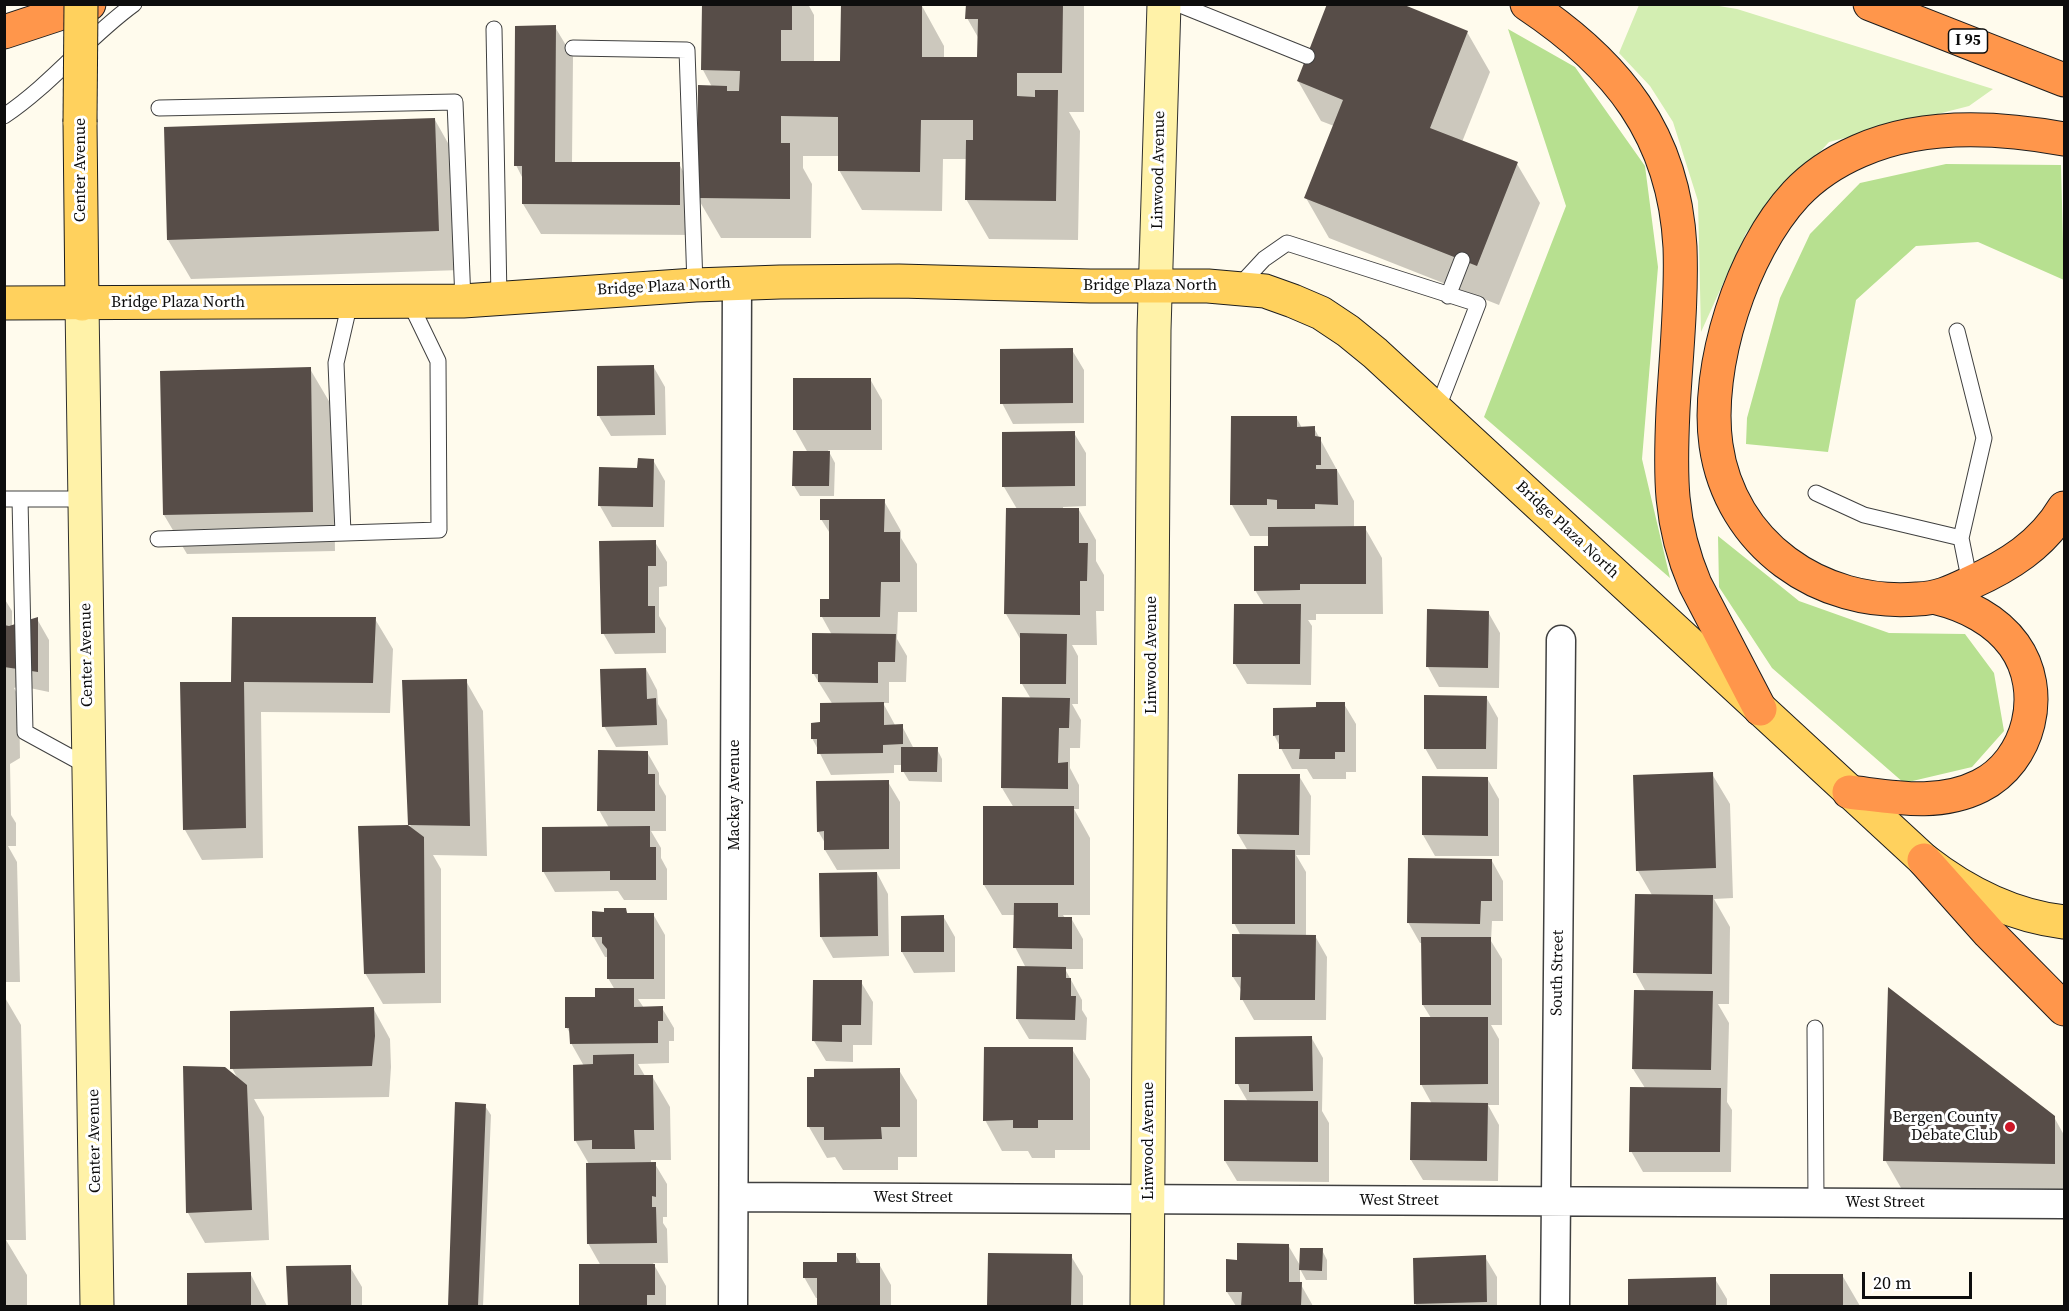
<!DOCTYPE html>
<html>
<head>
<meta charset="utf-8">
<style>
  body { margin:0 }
  #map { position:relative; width:2069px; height:1311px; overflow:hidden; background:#fffbed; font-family:"Source Serif 4",serif }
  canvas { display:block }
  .frame { position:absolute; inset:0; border:6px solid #0d0d0d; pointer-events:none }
  .scale { position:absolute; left:1862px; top:1272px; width:110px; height:27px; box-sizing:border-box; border:3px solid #0d0d0d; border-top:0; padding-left:8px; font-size:18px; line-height:21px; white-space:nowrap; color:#0d0d0d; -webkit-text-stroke:4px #fff; paint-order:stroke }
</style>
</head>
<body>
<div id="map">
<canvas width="2069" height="1311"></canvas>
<div class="frame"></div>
<div class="scale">20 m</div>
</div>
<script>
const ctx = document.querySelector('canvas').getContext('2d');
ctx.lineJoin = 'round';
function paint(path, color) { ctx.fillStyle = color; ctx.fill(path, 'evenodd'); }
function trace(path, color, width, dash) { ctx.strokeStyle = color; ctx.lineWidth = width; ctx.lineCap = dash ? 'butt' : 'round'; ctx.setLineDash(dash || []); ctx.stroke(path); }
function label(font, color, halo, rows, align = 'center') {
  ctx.font = font + ' "Source Serif 4",serif'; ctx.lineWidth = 6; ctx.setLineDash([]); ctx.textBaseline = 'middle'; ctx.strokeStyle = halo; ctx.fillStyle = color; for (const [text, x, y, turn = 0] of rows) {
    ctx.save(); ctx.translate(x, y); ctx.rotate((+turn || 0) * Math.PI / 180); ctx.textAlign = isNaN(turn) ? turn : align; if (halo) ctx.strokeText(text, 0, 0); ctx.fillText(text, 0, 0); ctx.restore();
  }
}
const green = new Path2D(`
  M1639 5H1713L1737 9 1993 89 1969 106 1829 142 1746 233 1701 332 1698 201 1673 122 1650 86 1619 53Z`);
const forest = new Path2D(`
  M1508 29 1575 67 1645 166 1658 267 1642 459 1670 578 1484 417 1566 206Z
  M1946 164 2061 165 2064 280 1978 242 1916 246 1856 300 1828 452 1746 444 1747 418 1780 298 1810 234 1860 183Z
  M1718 536 1799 601 1889 633 1965 634 1994 673 2004 731 1972 767 1904 783 1772 668 1719 587Z`);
const shadow = new Path2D(`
  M703 4H808L814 15V63H842L922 6 944 46V58L978 59 979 39 967 18V4H1084V112H1069L1080 131 1078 240 989 239 966 199 967 159H943L942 211 862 210 839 170V156H803V168L812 184 811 238H721L696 195V235L541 234 523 204V179L516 165 555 27 573 57 572 163 679 164 698 198 712 87 703 70Z
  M1467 32 1490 72 1462 142 1517 164 1540 203 1499 305 1329 238 1306 198 1334 126 1321 121 1298 81Z
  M435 120 457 159 461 270 191 279 168 240Z
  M1072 350 1084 370V423L1013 424 1002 403Z
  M653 366 665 387 666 435 611 436 599 416Z
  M310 369 333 408 335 551 187 554 164 515 162 372Z
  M870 379 882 400V450H828L835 463 834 496H800L794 486 808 453 795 430Z
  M1296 417 1302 428H1314L1354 501V528H1365L1382 558 1383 614H1316V620H1308L1312 626 1311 685 1247 684 1235 664 1264 605 1255 590 1269 547V536H1250L1232 505Z
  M1074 433 1086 453V506L1063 507V510H1079L1096 540V561L1104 575V611H1096L1097 645H1072L1078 656V704H1072L1081 720 1080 748H1070V768L1079 785V809H1074L1090 838V915H1063L1065 918H1071L1083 939V969H1065L1082 1000V1010L1087 1018 1086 1040 1029 1039 1017 1019 1026 968 1015 947V915H1002L984 885 1014 808 1002 788 1031 699 1022 684V642L1006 614 1017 509 1004 487Z
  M653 460 665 481 664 527H612L600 506 601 468 639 469Z
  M884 501 901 531V538L917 564V612H898L897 639 907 656 906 682H889V703H883L895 725 902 726 914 749H937L942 759V782L909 781 903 771V765H894V773L831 775 812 738 833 705 813 673 832 635 822 617 831 600V535L821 519Z
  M655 542 667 562V586L659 587V616L666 628V653L615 654 603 633Z
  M4 598 12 611V627L37 619 49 640V692L20 686 14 688 19 697 20 758 10 764 11 815 16 823V846H8L17 862 20 982H4Z
  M1488 612 1500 633 1499 688 1439 687 1428 667Z
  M375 619 393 649 390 713 261 712 263 858 202 860 185 830 233 684Z
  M646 669 657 690 658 704 667 720 668 745 616 747 604 726Z
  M466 681 483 711 487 856 433 855 441 869V1003L383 1004 365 973 359 828 411 826 409 824Z
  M1486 697 1498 718 1497 769H1437L1425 748Z
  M1344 704 1356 724V772H1346V779H1313L1307 769H1292L1274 735 1317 709Z
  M647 752 659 773V784L666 796V831H651L661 848V858L667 869V900H624L618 891 555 892 543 871 609 828 599 810Z
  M1712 774 1730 804 1733 898 1714 899 1730 927 1729 1004H1718L1729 1023 1727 1102 1732 1110 1731 1172H1643L1631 1151 1645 1088 1633 1069 1646 992 1635 972 1652 895 1638 871Z
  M1299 776 1311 796 1310 855H1296L1306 872V936H1315L1327 957 1326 1020H1254L1242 999V991L1233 977 1241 936 1234 923 1248 851 1238 834Z
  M1487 778 1499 799V856H1435L1423 835Z
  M888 782 900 802V869L837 870 825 850V843L818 831Z
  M1492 861 1503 881V921H1492L1491 941 1502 959V1025H1491L1499 1039V1105H1488L1499 1125 1498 1181 1423 1180 1411 1160 1432 1104 1421 1084 1431 1018 1423 1005V943H1420L1408 922Z
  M877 873 888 894 889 956 833 958 821 937 820 875Z
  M625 910 628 914H653L665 935V999H638L644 1008H662L674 1028V1041H669V1063L638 1064 645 1076H652L670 1107 671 1160H651V1164H655L667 1184V1217H663V1223L667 1229 668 1263H653L666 1286V1306H581V1266H601L588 1243 589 1164 575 1140 584 1066 571 1043V1035L567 1028 596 999 615 990 608 978 609 957H605L593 936 606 913Z
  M943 916 955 937V972L914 973 902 952Z
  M861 982 873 1002 872 1045H853V1062L826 1061 814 1041Z
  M4 996 21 1025 26 1240H6L27 1275V1306H4Z
  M373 1008 390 1039 391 1067 389 1097 254 1099 264 1117 269 1240 205 1243 188 1213 238 1079 232 1068Z
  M1311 1037 1323 1058 1322 1111 1329 1123V1182L1237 1181 1225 1161 1248 1102 1237 1083Z
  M1072 1049 1090 1079V1150H1055V1158H1032L1028 1151H1002L985 1120Z
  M899 1070 917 1100V1157H898V1170H843L835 1157 827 1158 809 1127Z
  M457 1104 485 1106 491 1115 483 1306H449Z
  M2054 1117 2064 1135V1203L1908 1200 1885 1160Z
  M1288 1245 1301 1267 1322 1250 1327 1260V1280H1306L1300 1269V1283L1313 1306H1236L1227 1292 1239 1261Z
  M855 1254 861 1264H879L891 1285V1306H819V1298H816L804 1277Z
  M1071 1256 1083 1276V1306H990L989 1305Z
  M1485 1257 1497 1277V1306H1417L1415 1303Z
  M288 1267H350L362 1287V1306H289Z
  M250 1273 267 1306H189V1274Z
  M1842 1275 1860 1306H1771V1276Z
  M1715 1279 1727 1299V1306H1630L1629 1281Z`);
const building = new Path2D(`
  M702 4H792V30H781V61H840L841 4 922 5V57H977L978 19H965L966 4H1063L1062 73H1017V96L1035 97V90H1058L1056 201 965 200 966 140H973V120H921L920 172 838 171V117L781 116V143H790V199L697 198 698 85 727 86V91H739L740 71 701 70Z
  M1327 4H1402L1468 31 1430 128 1518 162 1477 266 1304 198 1343 100 1297 81Z
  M556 25 555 162H680V205L522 204V166H514L515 26Z
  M435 118 439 231 167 240 164 127Z
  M1073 348V403L1000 404V349Z
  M654 365 655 415 597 416V366Z
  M311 367 313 512 163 515 160 371Z
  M793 378H871V430H793Z
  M1231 416H1297V427L1315 426V436L1321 437V465H1316V469H1337L1338 505 1315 504V509H1277V500L1267 499V505H1230Z
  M1075 431V486L1002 487V432Z
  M793 451H830L829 486H792Z
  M638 458 654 459 653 507 598 506 599 467 637 468Z
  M820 499H885L884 532H900V582H881L880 617H820V599H829V520H820Z
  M1006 508H1079V543H1088L1087 581H1080V615L1004 614Z
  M1366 526V584H1300V590L1254 591V546H1268V527Z
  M656 540V566H648V606H655V633L601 634 599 541Z
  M1234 604H1301L1300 664H1233Z
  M1427 609 1489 611 1488 668 1426 667Z
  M38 617V672L4 667V625L9 626Z
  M232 617H376L373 683 244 682 246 828 183 830 180 682H231Z
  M812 633 896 634 895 662H878V683L818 682V674H812Z
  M1020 633 1067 634 1066 684H1020Z
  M646 668 647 699 656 698 657 725 602 727 600 669Z
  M467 679 470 826 408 825 402 680Z
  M1424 695 1487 696 1486 749H1424Z
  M1002 697 1070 698 1069 728H1059L1058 763 1068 762V789L1001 788Z
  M884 702V725L903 724V744L883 745V753L817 754V739H811V723L820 722V703Z
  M1316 702H1345V752H1335V759H1299L1300 749H1279V735L1273 736V708L1316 707Z
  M901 747H938L937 772H901Z
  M598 750 648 751V774H655V811H597Z
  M1713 772 1716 868 1636 871 1633 775Z
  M1238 774H1300L1299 835 1237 834Z
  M1422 776 1488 777V836L1422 835Z
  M889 780V849L824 850V831L817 832 816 781Z
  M983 806H1074V885H983Z
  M408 825 424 837 425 973 364 974 358 826Z
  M650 826V847H656V880H610V871L542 872V827Z
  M1232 849 1295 850V924H1232Z
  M1408 858 1492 859V901H1481L1480 924 1407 923Z
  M877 872 878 936 820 937 819 873Z
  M1635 894 1713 895 1712 974 1633 973Z
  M1014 903H1058V917H1072V949L1013 948Z
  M604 908H626L627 913H654V979H607V949L602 943V937H592V911L604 912Z
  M944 915V952H901V916Z
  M1232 934 1316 935 1315 1000H1240L1241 977H1232Z
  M1421 937H1491V1005H1422Z
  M1017 966 1066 967V978H1071V996H1076L1075 1020 1016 1019Z
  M813 980H862L861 1025H842V1042L812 1041Z
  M1888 987 2055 1116V1164L1883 1161Z
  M595 988H634V1007L663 1006V1021H658V1043L570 1044 569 1028H565V997H595Z
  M1634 990 1713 991 1711 1070 1632 1069Z
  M374 1007 375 1036 372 1066 230 1069V1011Z
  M1420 1017H1488V1084L1420 1085Z
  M1312 1036 1313 1091 1249 1092V1084H1235V1037Z
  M984 1047H1073V1120H1038V1128H1013V1120L983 1121Z
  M634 1054V1075H653L654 1130H634L635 1149H592V1140L574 1141 573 1065 593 1064V1055Z
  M183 1066 225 1067 247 1085 252 1210 186 1213Z
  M900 1068V1127H881L882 1139 824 1140V1127H807V1077H814V1069Z
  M1630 1087 1721 1088 1720 1152H1629Z
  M1224 1100 1318 1101V1162L1224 1161Z
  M455 1102 486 1104 478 1306H448Z
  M1411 1102 1488 1103 1487 1161 1410 1160Z
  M656 1162V1197L652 1196V1207H656L657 1243 587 1244 586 1163Z
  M1237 1243 1289 1244V1282H1302L1301 1306H1241L1242 1292H1226V1259L1237 1260Z
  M1300 1248H1323L1322 1271 1299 1270Z
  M837 1253H856V1263H880V1306H817V1278H803V1262H837Z
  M988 1253 1072 1254 1071 1306 987 1305Z
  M1486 1255 1487 1302 1414 1304 1413 1258Z
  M579 1264H655V1295H647V1306H579Z
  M351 1265V1306H288L286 1266Z
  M251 1272V1306H187V1273Z
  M1770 1274H1843V1306H1770Z
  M1716 1277V1306H1628V1279Z`);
const lane = new Path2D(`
  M1178 4 1307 56
  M494 29 499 298
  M573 48 687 50 695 285
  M159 108 455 102 463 301
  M4 116C52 84 87 38 134 4
  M1238 287 1264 259 1287 243 1478 304 1437 410
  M1448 296 1462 260
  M1957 331 1984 438 1961 538 1970 583
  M1816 493 1864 515 1961 538
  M4 499H85
  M20 499 25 732 89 767
  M343 533 336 363 350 302
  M158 539 439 530 438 361 409 301
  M1815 1028 1816 1203`);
const street = new Path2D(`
  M734 1197 2064 1204
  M733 1306 737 283
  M1555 1306 1561 640`);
const secondary = new Path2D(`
  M82 304 97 1306
  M1147 1306 1154 330 1164 4`);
const primary = new Path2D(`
  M80 122 82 304
  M4 303 463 301 695 285 780 282 899 281 1090 286H1208L1265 291 1293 301 1321 313 1348 331 1375 353 1924 860C1965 892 2012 916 2064 922`);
const highway = new Path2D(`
  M1527 4C1617 64 1674 134 1680 247 1682 301 1676 356 1673 410 1670 475 1669 523 1695 584L1760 709
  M1870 4 2064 80
  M4 32 89 4
  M2064 139C1999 127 1921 123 1859 151 1836 161 1813 176 1796 194 1742 252 1705 367 1716 445 1730 544 1820 607 1917 599 1939 598 1951 592 1970 583 2008 566 2042 545 2064 508
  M1849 792C1893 797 1938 807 1980 786 2030 761 2047 691 2014 645 1996 620 1966 605 1937 598
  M1924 860 1989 933 2064 1009`);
const primaryBridge = new Path2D(`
  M80 122 81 4`);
const markers = [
  [2010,1127,6,"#cc1626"]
];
const shields = [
  [1968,41,39]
];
const shieldNames = [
  ["I 95",1968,41]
];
const streetNames = [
  ["Center Avenue",81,170,-90],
  ["Linwood Avenue",1159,170,-89],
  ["Bridge Plaza North",1150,286],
  ["Bridge Plaza North",664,287,-3],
  ["Bridge Plaza North",178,303],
  ["Bridge Plaza North",1567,530,43],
  ["Center Avenue",87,655,-91],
  ["Linwood Avenue",1152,655,-90],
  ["Mackay Avenue",735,795,-90],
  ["South Street",1558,973,-89],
  ["Center Avenue",95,1141,-91],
  ["Linwood Avenue",1149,1141,-90],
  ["West Street",913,1198],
  ["West Street",1399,1201],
  ["West Street",1885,1203]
];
const poiNames = [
  ["Bergen County",1998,1118],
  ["Debate Club",1998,1136]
];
paint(green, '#d3eeb2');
paint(forest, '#b7e090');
paint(shadow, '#0003');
paint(building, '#574d48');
trace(lane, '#404040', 17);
trace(street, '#404040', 31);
trace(secondary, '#2f2f2f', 35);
trace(primary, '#1e1e1e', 35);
trace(highway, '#1e1e1e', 35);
trace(lane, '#fff', 15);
trace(street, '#fff', 28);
trace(secondary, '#fff2a8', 33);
trace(primary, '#ffd15d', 33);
trace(highway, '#ff964b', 33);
trace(primaryBridge, '#1e1e1e', 35, []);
trace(primaryBridge, '#ffd15d', 33);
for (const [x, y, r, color] of markers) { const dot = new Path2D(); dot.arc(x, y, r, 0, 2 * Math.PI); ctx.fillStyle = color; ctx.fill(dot); trace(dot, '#fff', 2); }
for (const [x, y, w] of shields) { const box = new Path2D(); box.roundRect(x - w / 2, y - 12, w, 24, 4.5); ctx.fillStyle = '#fff'; ctx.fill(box); trace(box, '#0d0d0d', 1.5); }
label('bold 15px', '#0d0d0d', null, shieldNames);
label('16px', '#0d0d0d', '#fff', streetNames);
label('16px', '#0d0d0d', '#fff', poiNames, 'right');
</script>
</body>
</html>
